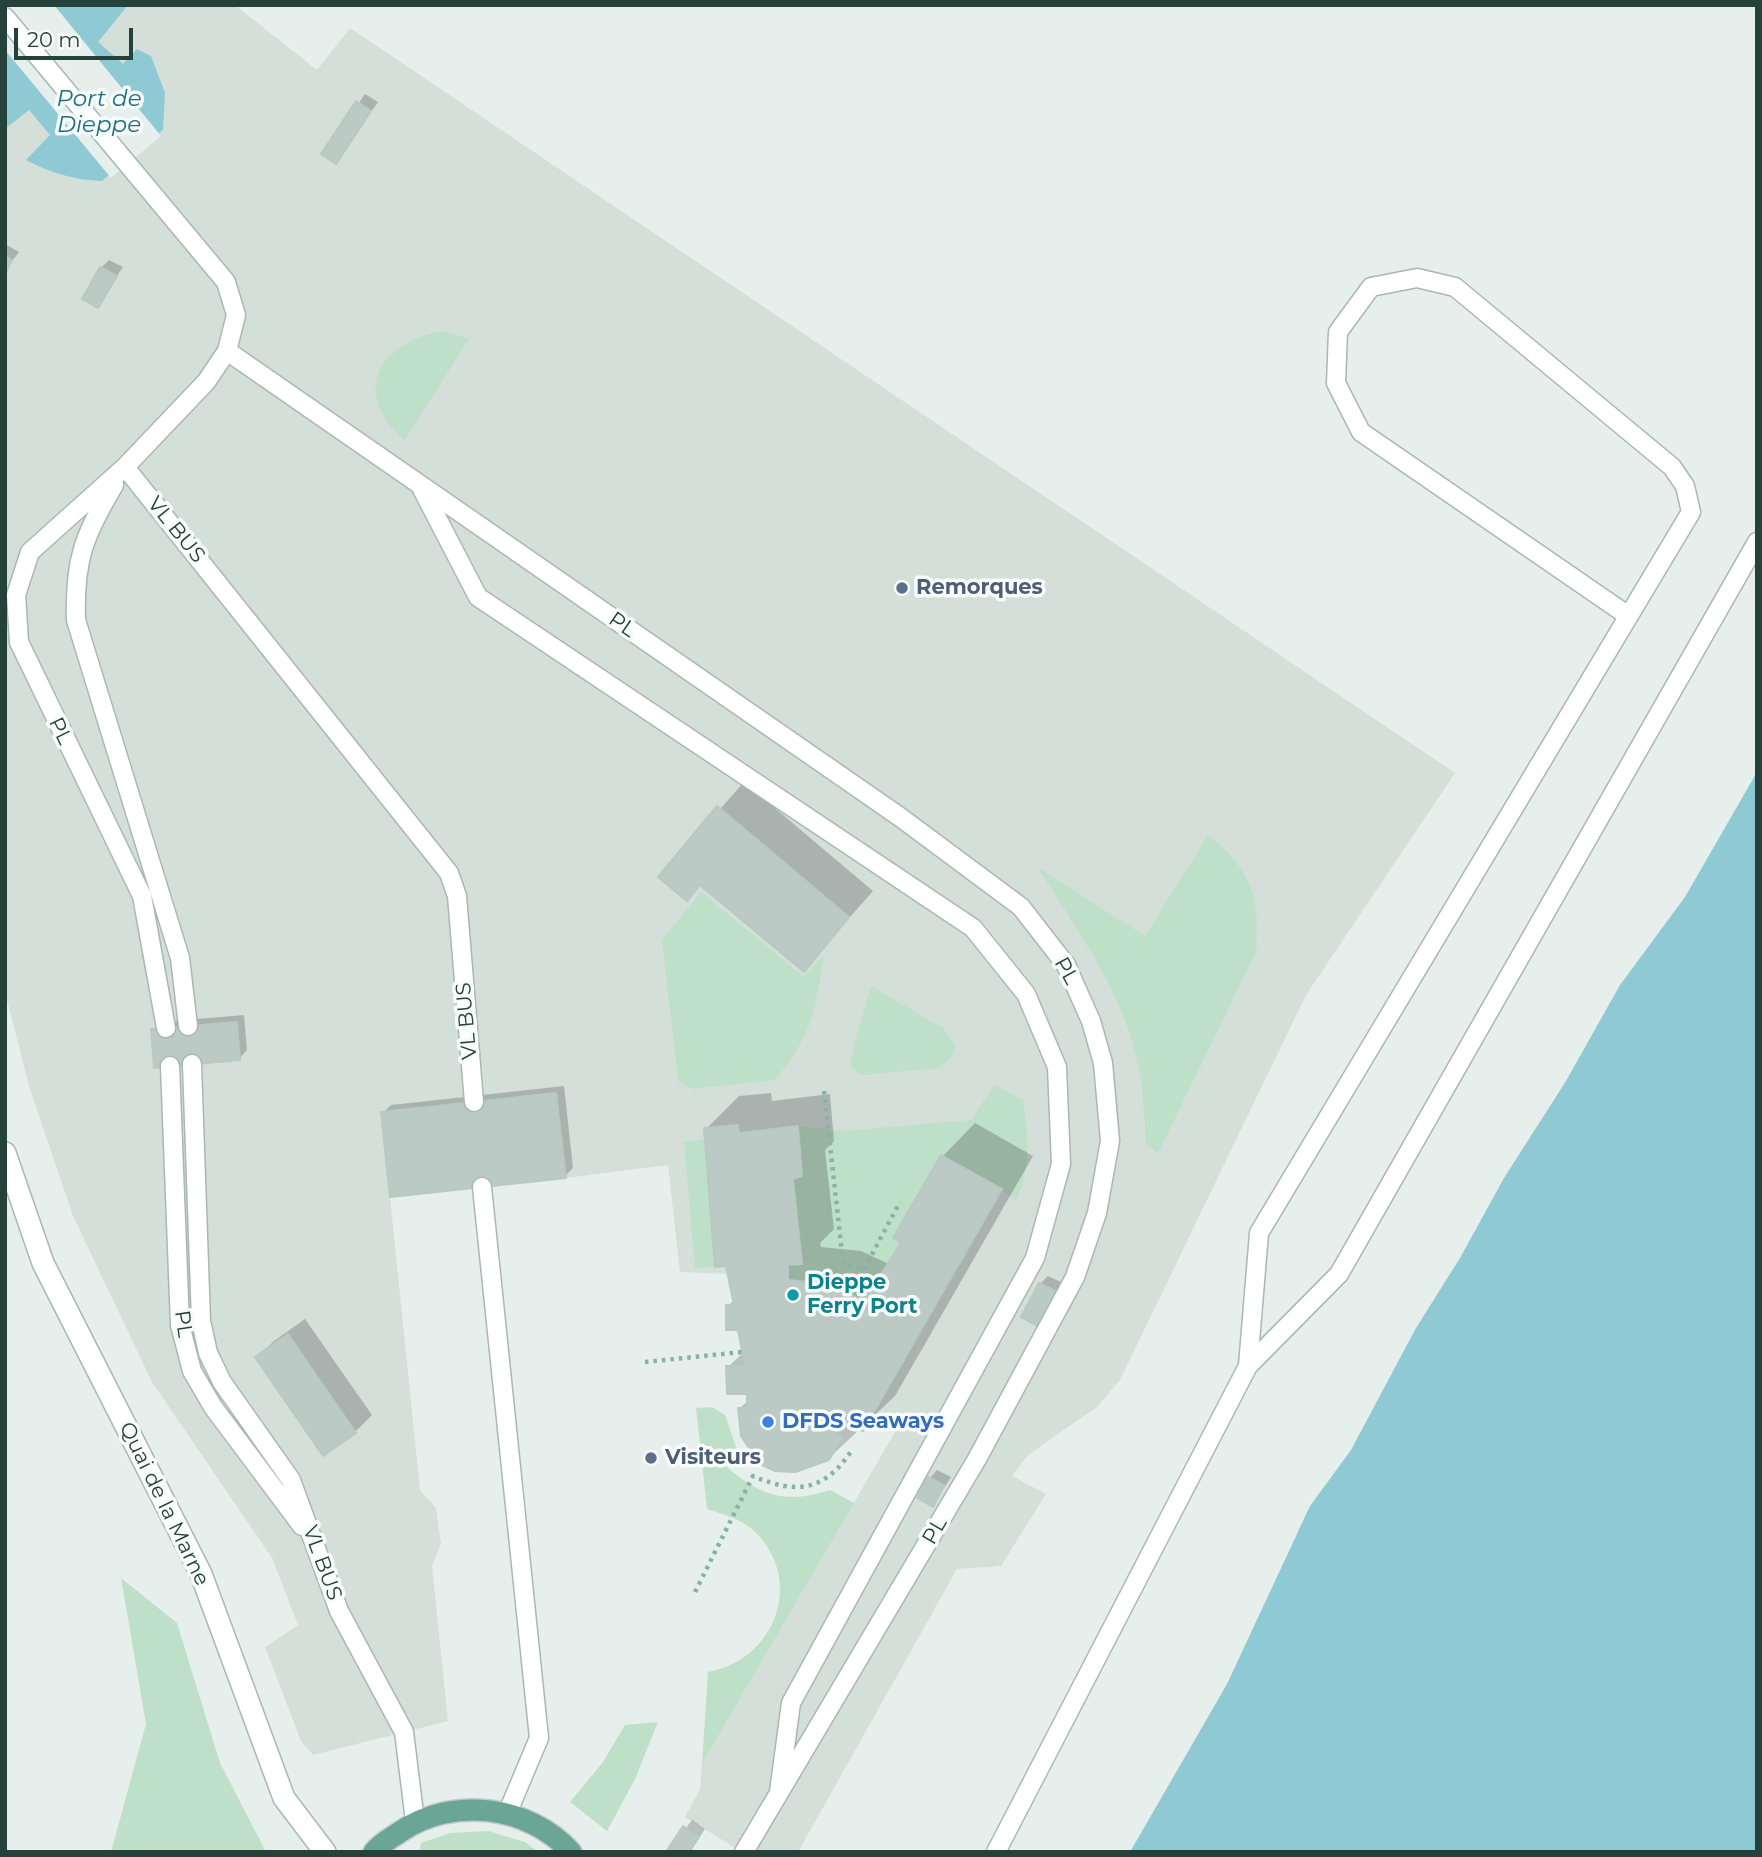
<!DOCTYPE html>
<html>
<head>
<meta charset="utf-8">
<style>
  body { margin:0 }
  #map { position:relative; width:1762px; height:1857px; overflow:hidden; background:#e6efeb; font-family:Montserrat,sans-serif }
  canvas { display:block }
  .frame { position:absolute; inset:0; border:7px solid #24423a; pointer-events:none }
  .scale { position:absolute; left:14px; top:28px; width:119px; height:32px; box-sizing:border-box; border:4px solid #24423a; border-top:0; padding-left:9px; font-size:21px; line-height:24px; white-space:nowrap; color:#24423a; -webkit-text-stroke:5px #f7fbf9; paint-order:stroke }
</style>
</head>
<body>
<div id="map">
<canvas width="1762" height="1857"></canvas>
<div class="frame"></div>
<div class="scale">20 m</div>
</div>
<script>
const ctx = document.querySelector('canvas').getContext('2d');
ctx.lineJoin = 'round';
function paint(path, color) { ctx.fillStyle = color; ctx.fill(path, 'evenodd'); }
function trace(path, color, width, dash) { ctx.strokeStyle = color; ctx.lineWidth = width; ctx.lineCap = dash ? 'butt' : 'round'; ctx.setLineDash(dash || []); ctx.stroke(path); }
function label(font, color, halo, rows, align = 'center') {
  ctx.font = font + ' Montserrat,sans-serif'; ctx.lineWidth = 7; ctx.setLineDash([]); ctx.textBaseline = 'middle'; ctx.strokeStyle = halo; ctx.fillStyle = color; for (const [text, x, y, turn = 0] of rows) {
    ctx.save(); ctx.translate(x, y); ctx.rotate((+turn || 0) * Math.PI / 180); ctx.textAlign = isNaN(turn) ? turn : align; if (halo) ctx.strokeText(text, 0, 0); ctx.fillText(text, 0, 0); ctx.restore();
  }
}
const built = new Path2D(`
  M128 5H235L317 70 350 28 1455 773 1306 995 1120 1380 1097 1407 1028 1455 1012 1476 1046 1494 1001 1566 957 1569 798 1852H742L685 1817 700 1789 702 1764 895 1432 871 1418 843 1420 836 1432 843 1437 829 1460 795 1472 775 1471 760 1464 741 1436 738 1408 747 1407V1395L727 1394 726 1366 745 1365 728 1274 680 1272 668 1165 566 1178 386 1158 420 1490 436 1508 441 1544 432 1566 448 1721 313 1755 301 1741 265 1647 298 1625 272 1558 152 1382 73 1216 29 1086 5 992V129L28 109Z`);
const green = new Path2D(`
  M444 331 469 339 404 441C394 430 380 416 377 400 368 357 411 336 444 331Z
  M1208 835C1252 870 1260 897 1256 952L1158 1153 1146 1144C1144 1119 1144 1093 1139 1068 1124 994 1078 930 1037 867L1145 936Z
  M701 892 804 977 824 955C815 1010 812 1036 775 1080L692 1089 678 1080 662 940Z
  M871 986 943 1028 955 1045 952 1056 940 1068 861 1075 851 1066C849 1055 867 1003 871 986Z
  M994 1085 1023 1100C1028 1134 1032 1169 1016 1201L1002 1189 941 1155 893 1238 901 1243 864 1301 827 1284 788 1280V1265L802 1264 793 1179 802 1176 798 1126 841 1131 971 1120Z
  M705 1139 715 1267 695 1268 684 1142Z
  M712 1407 725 1415 737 1450 726 1459 727 1467C761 1497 787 1504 830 1490L854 1503 702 1764 708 1672C772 1661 804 1586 759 1536 745 1520 726 1515 707 1509L696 1408Z
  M121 1578 177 1623 220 1763 266 1852H111L146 1724Z
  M658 1722 635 1779 607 1831 570 1802 603 1762 625 1725Z
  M488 1831 525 1842 538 1852H420L421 1843 450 1833Z`);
const water = new Path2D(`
  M5 5H128L98 42 123 64 137 49 151 56 165 93 163 130 102 181C74 180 51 173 26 160L50 135 29 110 5 129Z
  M1757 772V1852H1130L1227 1684 1310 1506 1351 1450 1416 1328 1460 1258 1504 1178 1566 1081 1620 985 1685 897Z`);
const pier = new Path2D(`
  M5 5H54L161 136 111 178 5 50Z`);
const shadow = new Path2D(`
  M365 94 378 102 336 162 324 154Z
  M5 244 19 252 5 271Z
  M109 260 123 267 98 306 101 268Z
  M744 782 873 891 804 969 702 884 686 899 660 877Z
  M244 1015 247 1050 240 1058 153 1030 161 1022Z
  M564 1086 573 1168 565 1176 383 1113 391 1105Z
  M771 1093 772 1101 830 1094 834 1141 825 1150 834 1229 820 1243 821 1247 861 1251 889 1264 903 1243 895 1238 943 1156 975 1123 1033 1156 895 1396 828 1459 740 1408 749 1400V1392L728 1367 744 1352 739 1328 728 1306 734 1300 706 1129 739 1096Z
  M1048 1276 1063 1283 1046 1316 1038 1324 1040 1284Z
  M305 1319 372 1415 355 1432 257 1357 274 1341Z
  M937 1470 951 1477 933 1505 930 1478Z
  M692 1820 705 1829 690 1852H668Z`);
const building = new Path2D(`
  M356 101 371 111 336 164 321 154Z
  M5 256 12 260 5 274Z
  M100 267 117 276 98 308 82 299Z
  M717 806 849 917 804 972 700 885 687 901 658 877Z
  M237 1022 240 1060 154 1068 151 1029Z
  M556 1093 566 1178 390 1197 381 1112Z
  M738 1125 739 1133 798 1126 802 1176 793 1179 802 1264 788 1265V1280L827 1284 864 1301 901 1243 893 1238 941 1155 1002 1189 863 1431 843 1420 835 1432 843 1437 829 1460 795 1472 775 1471 760 1464 741 1436 738 1408H747V1394H727L726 1366H745L738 1330H726V1305H734L726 1266 715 1267 704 1128Z
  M1039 1283 1057 1292 1038 1326 1021 1317Z
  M288 1334 356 1433 323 1456 255 1357Z
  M928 1477 944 1485 933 1507 917 1498Z
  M683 1826 699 1837 689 1852H666Z`);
const path = new Path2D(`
  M824 1091 843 1262 863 1271 900 1202
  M645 1362 742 1352
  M695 1592 753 1476C797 1495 825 1491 852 1450`);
const service = new Path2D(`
  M5 17 226 282 236 315 227 351 206 382 125 467 30 552 16 595 19 642 142 896 166 1028
  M227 351 900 817 1021 907 1066 965 1091 1021 1103 1063 1110 1141 1097 1213 1075 1277 977 1459 744 1852
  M125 467 449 873 457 896 474 1102
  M114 485C84 535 74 560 76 620L180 958 188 1026
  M422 489 478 597 973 928 1026 994 1057 1067 1061 1164 1035 1258 791 1703 779 1792
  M192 1064 201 1321 208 1353 222 1382 291 1480 339 1611 404 1732 415 1821
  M170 1066 180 1325 192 1371 213 1407 302 1526
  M482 1187 539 1738 507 1814
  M1248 1366 1259 1233 1691 512 1685 486 1672 467 1455 287 1417 278 1371 287 1338 332 1336 383 1361 432 1627 615
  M996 1852 1248 1366 1339 1274 1757 542`);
const tertiary = new Path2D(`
  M5 1153 43 1263 201 1574 284 1798 325 1852`);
const primary = new Path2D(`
  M374 1852C381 1843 391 1838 400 1832 452 1796 528 1805 571 1852`);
const markers = [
  [902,588,7,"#5c6f8a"],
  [793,1295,7,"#0f9aa8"],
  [768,1422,7,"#3f7fe0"],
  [651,1458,7,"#5c6f8a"]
];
const streetNames = [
  ["VL BUS",176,530,51],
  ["PL",622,625,35],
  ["PL",60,731,64],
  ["PL",1066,971,61],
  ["VL BUS",467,1021,-95],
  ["PL",183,1324,82],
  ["Quai de la Marne",164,1504,64],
  ["PL",935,1531,-60],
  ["VL BUS",322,1563,70]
];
const serviceNames = [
  ["Remorques",916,588],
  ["Visiteurs",665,1458]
];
const cultureNames = [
  ["Dieppe",807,1283],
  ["Ferry Port",807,1307]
];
const shopNames = [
  ["DFDS Seaways",782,1422]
];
const waterNames = [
  ["Port de",99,99],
  ["Dieppe",99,125]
];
paint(built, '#d4dfda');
paint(green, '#bfe0c8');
paint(water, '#8ec9d4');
paint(pier, '#e6efeb');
paint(shadow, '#0003');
paint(building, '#bbcac4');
trace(building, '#b8c9c2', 2);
trace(service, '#a8b8b2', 21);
trace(tertiary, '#a8b8b2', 24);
trace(primary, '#c2cac8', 24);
trace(path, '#86b3a5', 4.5, [3.5, 5]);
trace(service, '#fff', 18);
trace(tertiary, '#fff', 21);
trace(primary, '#6aa596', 21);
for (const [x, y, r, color] of markers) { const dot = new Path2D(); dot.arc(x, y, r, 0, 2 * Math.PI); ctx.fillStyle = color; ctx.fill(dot); trace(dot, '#f7fbf9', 2.5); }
label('21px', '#24423a', '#f7fbf9', streetNames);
label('bold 21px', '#4e5e75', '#f7fbf9', serviceNames, 'left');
label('bold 21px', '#0d838f', '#f7fbf9', cultureNames, 'left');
label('bold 21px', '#366cbe', '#f7fbf9', shopNames, 'left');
label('italic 23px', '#1c6f80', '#f7fbf9', waterNames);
</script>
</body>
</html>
